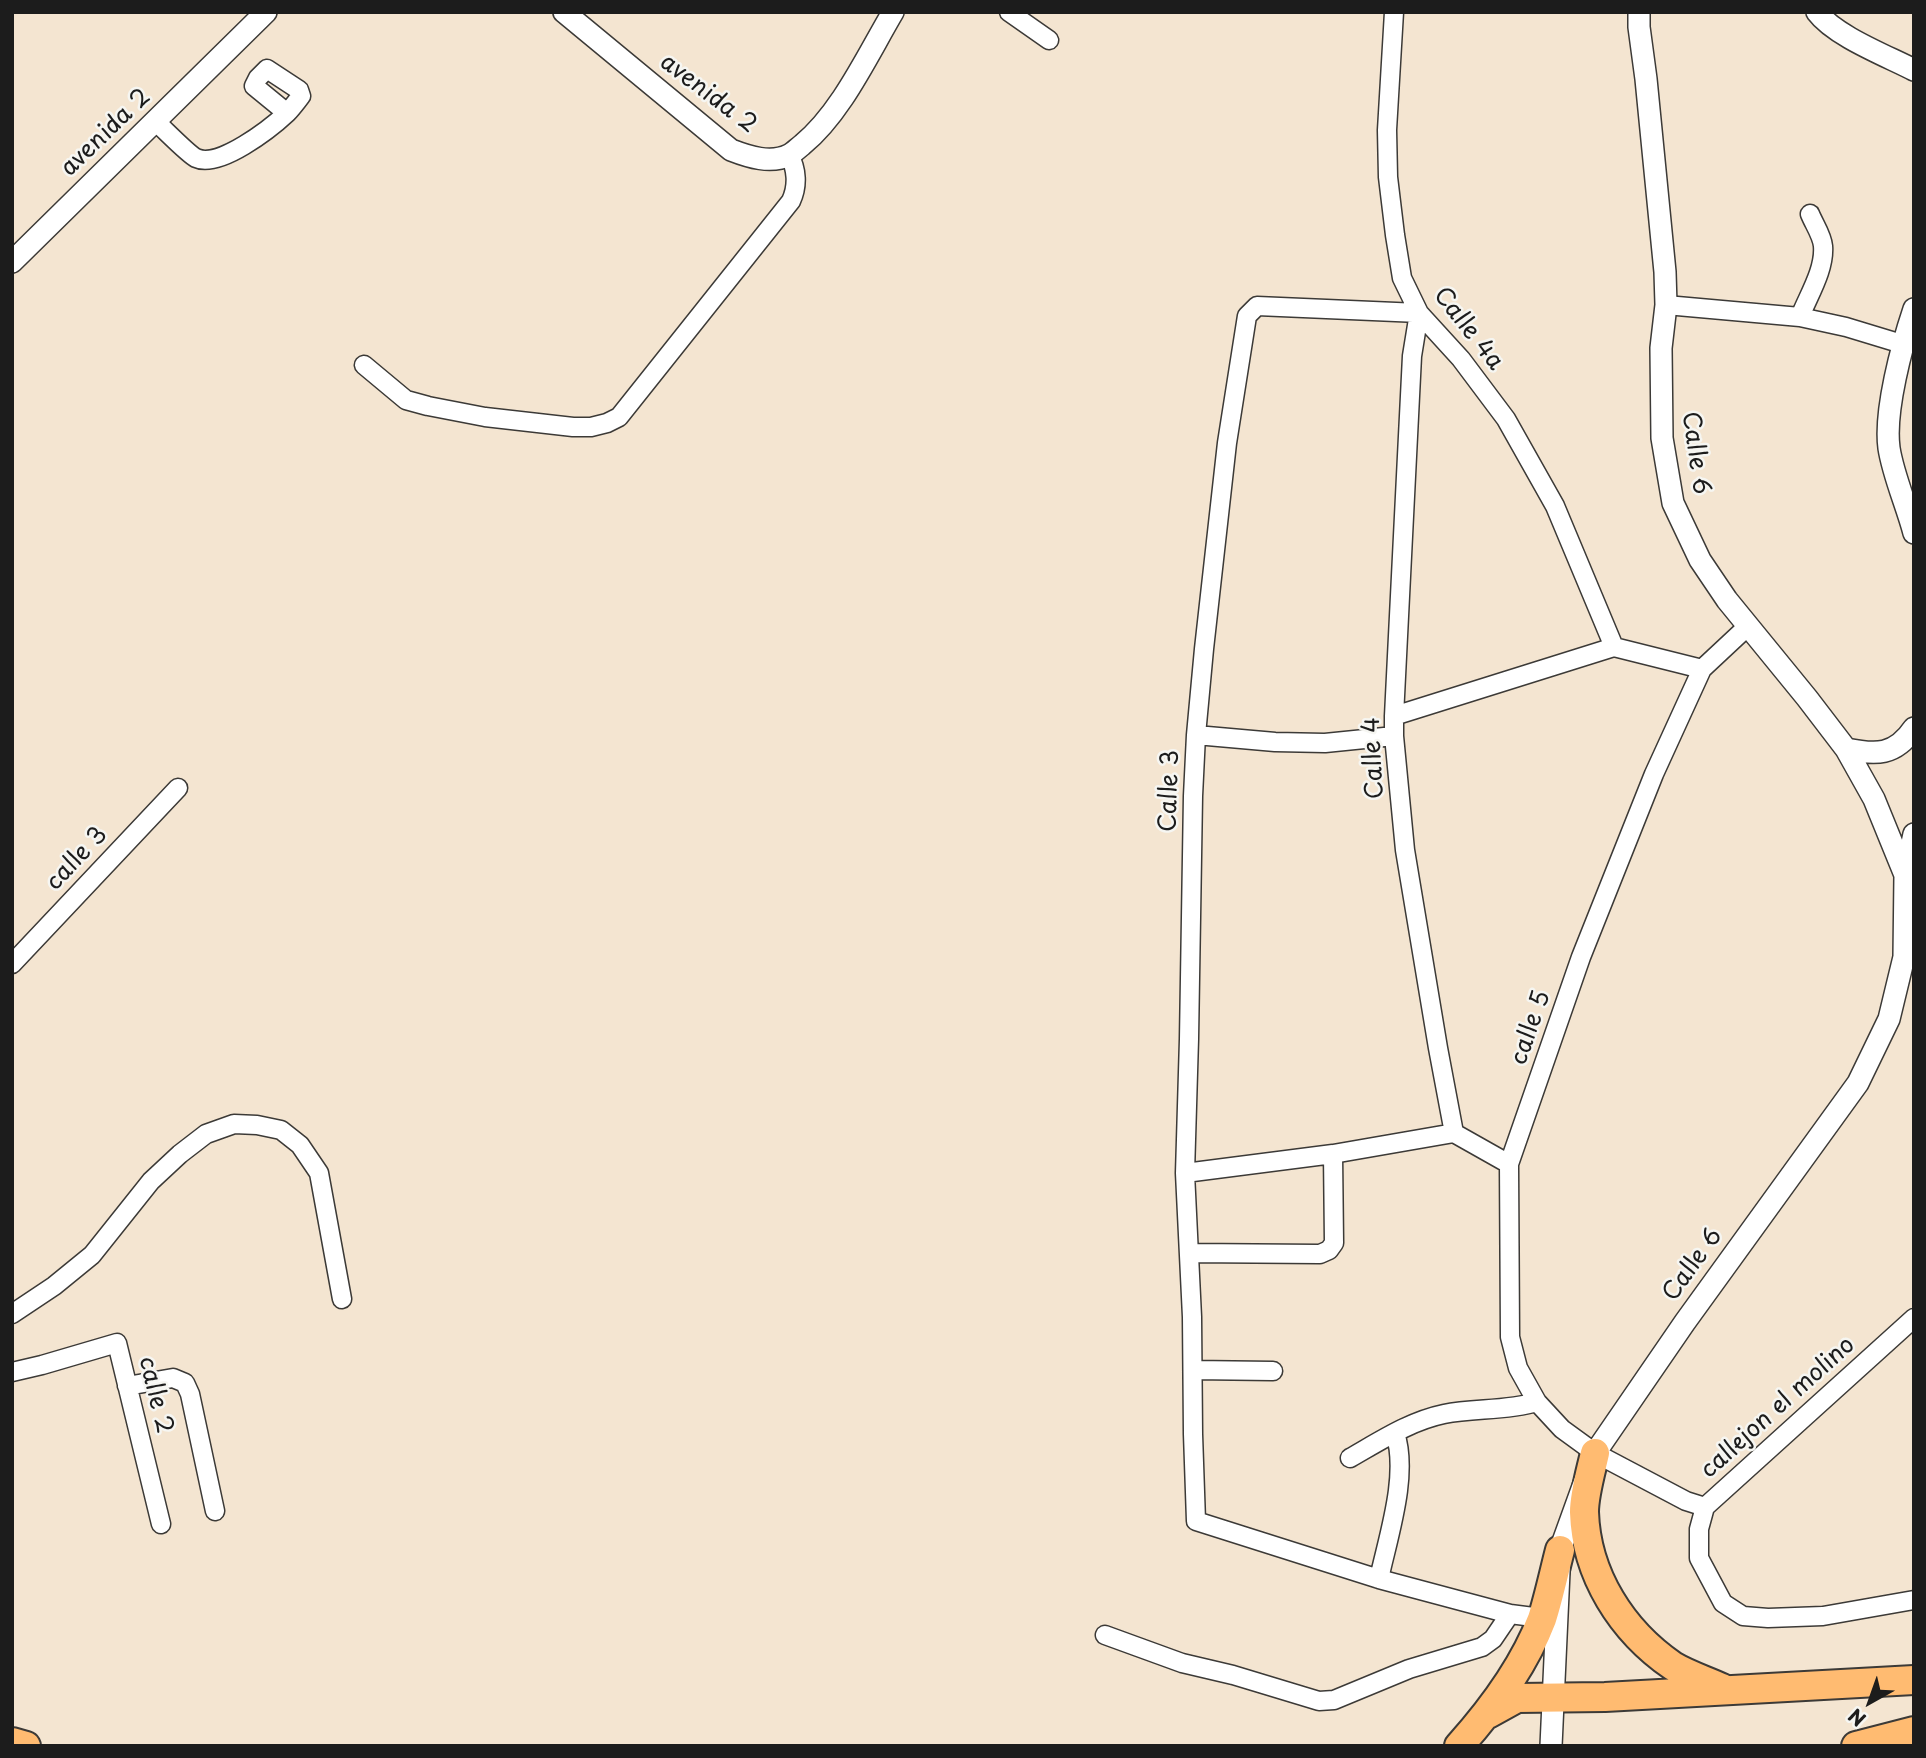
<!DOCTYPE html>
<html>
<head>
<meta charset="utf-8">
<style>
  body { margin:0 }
  #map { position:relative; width:1926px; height:1758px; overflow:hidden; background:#f4e5d1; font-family:"Playpen Sans",sans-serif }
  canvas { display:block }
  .frame { position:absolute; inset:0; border:14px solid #1c1c1c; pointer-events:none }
  .north { position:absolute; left:1835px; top:1667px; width:70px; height:70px; -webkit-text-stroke:5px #f6f6f2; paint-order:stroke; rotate:220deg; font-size:19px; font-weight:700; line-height:28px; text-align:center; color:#1c1c1c }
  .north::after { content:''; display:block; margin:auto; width:24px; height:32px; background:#1c1c1c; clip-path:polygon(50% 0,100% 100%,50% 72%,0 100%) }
</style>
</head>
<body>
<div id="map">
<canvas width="1926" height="1758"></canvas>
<div class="frame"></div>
<div class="north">N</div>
</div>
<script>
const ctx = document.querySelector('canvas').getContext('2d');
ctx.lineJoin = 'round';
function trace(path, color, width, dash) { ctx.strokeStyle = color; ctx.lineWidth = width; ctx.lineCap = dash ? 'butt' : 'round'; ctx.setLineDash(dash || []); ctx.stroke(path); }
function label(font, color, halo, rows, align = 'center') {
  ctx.font = font + ' "Playpen Sans",sans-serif'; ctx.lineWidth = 5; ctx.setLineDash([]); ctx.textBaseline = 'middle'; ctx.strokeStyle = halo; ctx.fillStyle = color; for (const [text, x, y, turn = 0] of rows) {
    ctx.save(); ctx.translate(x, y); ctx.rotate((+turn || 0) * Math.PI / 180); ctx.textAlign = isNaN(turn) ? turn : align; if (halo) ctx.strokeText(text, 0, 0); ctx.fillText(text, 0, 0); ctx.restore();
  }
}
const minor = new Path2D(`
  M1009 12 1049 40
  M1394 12 1387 130 1388 177 1395 235 1402 278 1419 313 1461 359 1506 419 1555 506 1614 647
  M155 121C164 129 188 154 196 158 219 169 271 128 287 113 292 108 297 101 301 96L299 90 267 69 258 78 254 86 287 113
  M1666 305 1800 317 1846 327 1902 344
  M1800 317C1808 296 1825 270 1823 246 1822 235 1814 224 1810 214
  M364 365 406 400 428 406 485 417 573 427H591L607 423 619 417 791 201C798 186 797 169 789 155
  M1747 627 1702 669 1654 774 1581 957 1509 1164 1510 1337 1518 1368 1537 1402 1562 1429 1595 1453 1686 1501 1705 1507 1914 1318
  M1394 716 1614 647 1702 669
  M1196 735 1275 742 1325 743 1394 736
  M12 964 178 788
  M1454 1133 1333 1154 1185 1173 1189 1039 1193 796 1196 735 1204 649 1227 443 1247 316 1257 306 1419 313 1412 356 1394 716V736L1405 850 1438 1048 1454 1133 1509 1164
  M1185 1173 1192 1317 1193 1434 1196 1521 1379 1579 1510 1614 1549 1619
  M1189 1253 1320 1254 1329 1250 1334 1243 1333 1154
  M12 1314 54 1286 92 1255 151 1181 180 1154 206 1134 234 1124 257 1125 281 1130 300 1145 319 1173 342 1299
  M1193 1370 1273 1371
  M12 1372 42 1365 117 1343 161 1524
  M127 1386 173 1378 185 1383 190 1394 215 1511
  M1350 1458C1380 1441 1410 1421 1444 1414 1475 1408 1506 1411 1537 1402
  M1705 1507 1699 1529V1558L1723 1603 1743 1616 1768 1618 1823 1616 1914 1600
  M1379 1579C1388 1537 1409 1475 1395 1433
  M1105 1635 1182 1663 1233 1675 1319 1701 1334 1700 1409 1669 1482 1647 1493 1639 1510 1614`);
const tertiary = new Path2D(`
  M564 12 731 150C749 157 771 164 789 155 793 153 798 148 802 145 841 113 867 56 893 12
  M1639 12V27L1646 79 1665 272 1666 305 1661 348 1662 438 1673 503 1700 560 1727 600 1807 698 1846 749 1874 799 1905 875
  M1817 12C1835 36 1887 56 1914 70
  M12 262 266 12
  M1914 309C1902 345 1884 411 1889 448 1893 475 1907 506 1914 533
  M1846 749C1876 755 1895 756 1914 728
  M1551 1746 1560 1550 1595 1453 1685 1322 1858 1083 1889 1019 1904 957 1905 875 1914 834`);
const trunk = new Path2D(`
  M1595 1453C1591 1471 1584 1494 1584 1512 1586 1575 1622 1631 1673 1666 1688 1675 1707 1681 1722 1688
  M1488 1714 1517 1698 1605 1697 1914 1680
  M12 1742 26 1746
  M1459 1746C1493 1708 1524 1666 1542 1619 1549 1597 1554 1573 1560 1550
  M1856 1746 1914 1731`);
const streetNames = [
  ["avenida 2",708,94,37],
  ["avenida 2",106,133,-44],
  ["Calle 4a",1468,329,52],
  ["Calle 6",1695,453,82],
  ["Calle 4",1374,758,-93],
  ["Calle 3",1170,791,-88],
  ["calle 3",77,859,-47],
  ["calle 5",1531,1028,-71],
  ["Calle 6",1693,1265,-54],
  ["calle 2",155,1395,76],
  ["callejon el molino",1778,1408,-42]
];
trace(minor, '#3c3a37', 21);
trace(tertiary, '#3c3a37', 24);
trace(trunk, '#3c3a37', 32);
trace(minor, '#fff', 18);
trace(tertiary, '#fff', 21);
trace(trunk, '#ffbb71', 28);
label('24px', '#1c1c1c', '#f6f6f2', streetNames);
</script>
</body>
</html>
